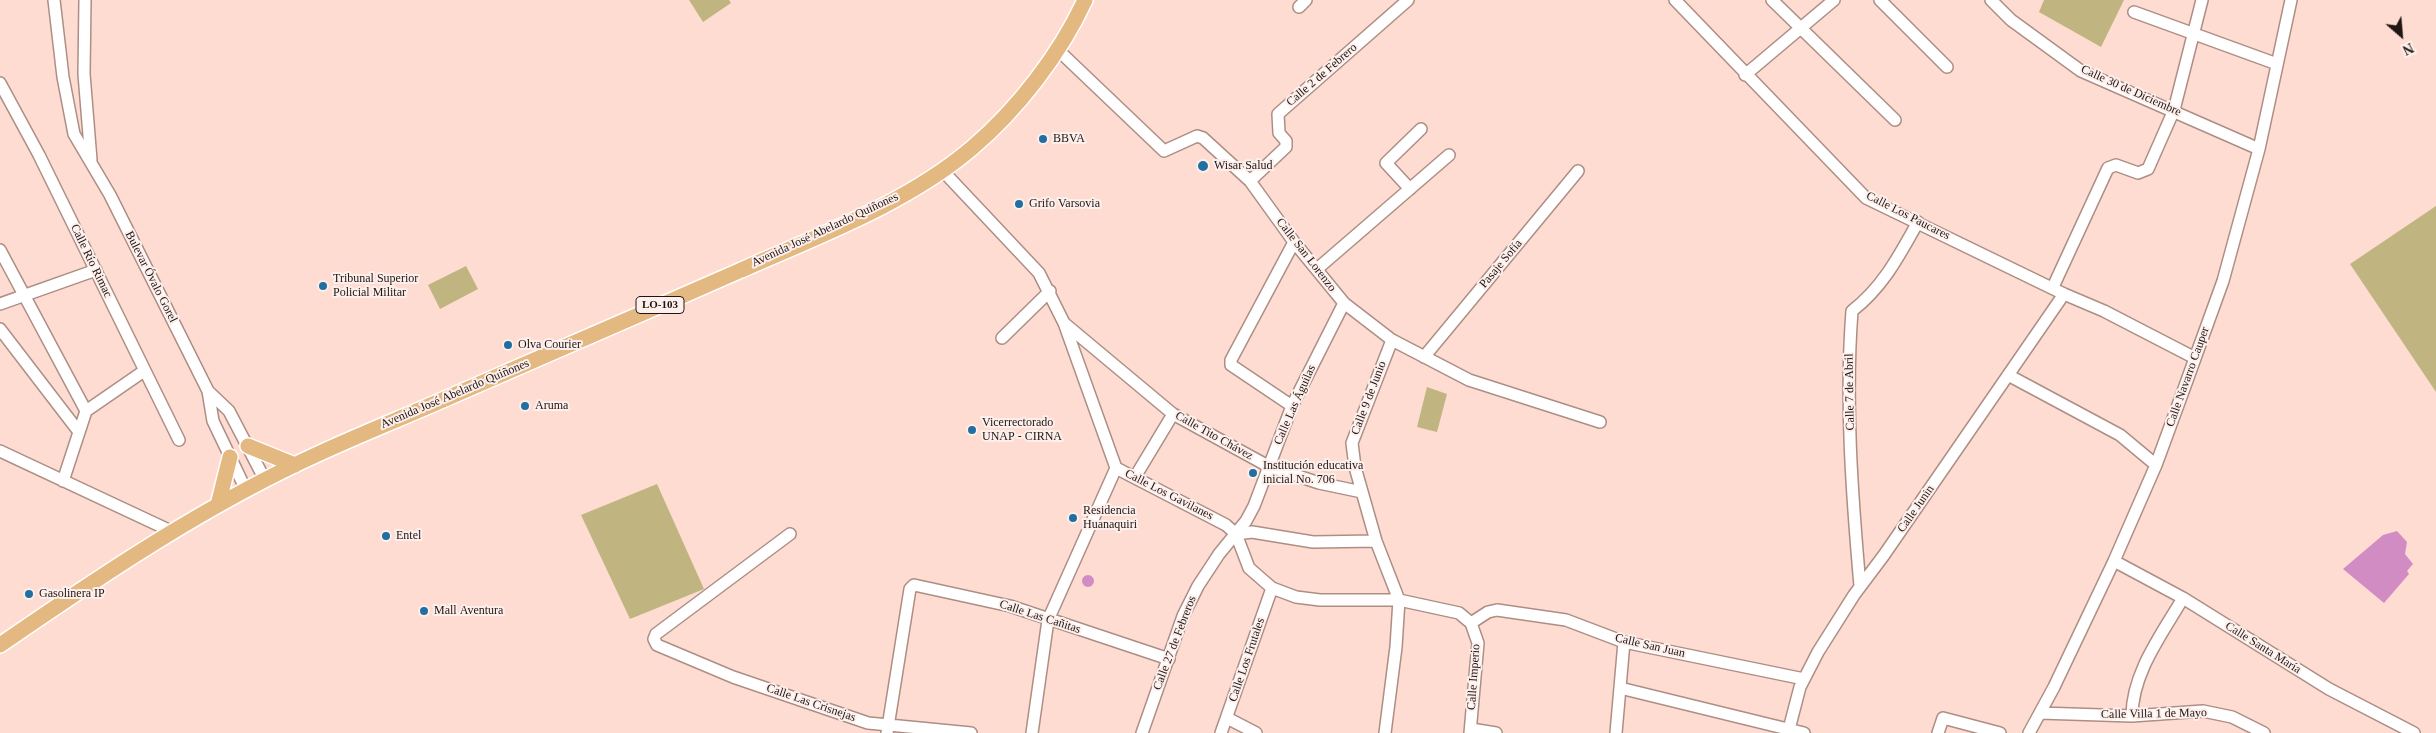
<!DOCTYPE html>
<html>
<head>
<meta charset="utf-8">
<style>
  body { margin:0 }
  #map { position:relative; width:2436px; height:733px; overflow:hidden; background:#fedcd2; font-family:Georgia,serif }
  canvas { display:block }
  .north { position:absolute; left:2376px; top:10px; width:50px; height:50px; -webkit-text-stroke:4px #fdefeb; paint-order:stroke; rotate:153deg; font-size:14px; font-weight:700; line-height:20px; text-align:center; color:#201512 }
  .north::after { content:''; display:block; margin:auto; width:18px; height:22px; background:#201512; clip-path:polygon(50% 0,100% 100%,50% 72%,0 100%) }
</style>
</head>
<body>
<div id="map">
<canvas width="2436" height="733"></canvas>
<div class="north">N</div>
</div>
<script>
const ctx = document.querySelector('canvas').getContext('2d');
ctx.lineJoin = 'round';
function paint(path, color) { ctx.fillStyle = color; ctx.fill(path, 'evenodd'); }
function trace(path, color, width, dash) { ctx.strokeStyle = color; ctx.lineWidth = width; ctx.lineCap = dash ? 'butt' : 'round'; ctx.setLineDash(dash || []); ctx.stroke(path); }
function label(font, color, halo, rows, align = 'center') {
  ctx.font = font + ' Georgia,serif'; ctx.lineWidth = 4; ctx.setLineDash([]); ctx.textBaseline = 'middle'; ctx.strokeStyle = halo; ctx.fillStyle = color; for (const [text, x, y, turn = 0] of rows) {
    ctx.save(); ctx.translate(x, y); ctx.rotate((+turn || 0) * Math.PI / 180); ctx.textAlign = isNaN(turn) ? turn : align; if (halo) ctx.strokeText(text, 0, 0); ctx.fillText(text, 0, 0); ctx.restore();
  }
}
const green = new Path2D(`
  M689 0H729L731 3 703 22Z
  M2044 0H2124L2101 47 2039 12Z
  M2436 206V392L2350 264Z
  M466 266 478 289 440 309 428 285Z
  M1427 387 1447 394 1437 432 1417 427Z
  M657 484 704 589 630 619 581 515Z`);
const water = new Path2D(`
  M2397 531 2407 542 2405 554 2413 564 2407 571 2409 574 2384 603 2343 569 2383 535Z
  M1082 581a6 6 0 1 1 12 0a6 6 0 1 1-12 0Z`);
const minor = new Path2D(`
  M54 0 63 77 74 134 110 195 208 391 213 421 246 490
  M85 0 84 74 91 160
  M1675 0 1866 198 2064 294 2104 311 2195 358
  M1772 0 1895 120
  M1880 0 1947 67
  M1991 0 2011 20 2081 71 2259 149
  M1299 7 1306 0
  M2134 12 2277 64
  M1057 49 1164 151 1197 136 1203 138 1250 181 1294 242 1344 303 1392 340 1469 380 1600 422
  M1745 75 1834 0
  M0 83 39 155 179 440
  M942 170 1039 273 1064 323 1116 468 1226 525 1236 534 1249 568 1272 588 1296 597 1320 600H1399L1459 613 1471 623 1478 643 1470 733
  M1250 181 1286 147V141L1279 133 1278 114 1408 0
  M1410 189 1386 163 1421 129
  M0 250 86 411
  M1317 269 1449 155
  M2053 287 2108 168 2116 165 2138 173 2148 169 2174 110 2202 0
  M0 304 96 270
  M1064 323 1173 414 1268 466 1319 483 1362 492
  M0 329 79 432
  M1002 338 1050 291
  M1424 357 1578 171
  M2008 375 2120 435 2156 465
  M208 391 229 411 265 480
  M1292 406 1231 365V360L1294 242
  M86 411 144 371
  M0 451 173 532
  M1135 477 1173 414
  M63 481 86 411
  M790 534 656 634 654 639 657 645 733 677 868 723 971 733
  M1236 534 1252 532 1313 542 1376 541
  M2114 561 2183 598 2329 689 2414 733
  M1860 586C1852 495 1845 401 1852 311 1883 287 1899 256 1918 222
  M1471 623 1488 612 1497 610 1566 620 1624 642 1804 679
  M1620 688 1804 733
  M2040 713 2132 716 2203 711 2232 717 2264 733
  M2132 716C2132 673 2162 634 2183 598
  M1227 718 1256 733
  M1471 729 1496 733
  M887 733 910 589 914 585 1010 606 1169 659
  M1032 733 1048 620 1116 468
  M1142 733 1183 616 1198 586 1219 554 1246 521 1254 506 1292 406 1344 303
  M1221 733 1272 588
  M1385 733 1396 647 1399 600 1376 541 1355 467 1352 443 1392 340
  M1616 733 1624 642
  M1788 733 1800 687 1818 652 1854 595 1884 555 2064 294
  M1938 733 1943 718 2000 733
  M2029 733 2054 687 2114 561 2156 465 2185 386 2223 281 2259 149 2291 0`);
const major = new Path2D(`
  M248 446 295 465
  M218 505 230 457
  M0 645C102 575 207 504 320 453 359 435 399 419 438 402 539 358 639 315 739 271 818 236 906 204 972 148 1018 109 1060 54 1085 0`);
const markers = [
  [1043,139,5,"#216fa1"],
  [1203,166,6,"#216fa1"],
  [1019,204,5,"#216fa1"],
  [323,286,5,"#216fa1"],
  [508,345,5,"#216fa1"],
  [525,406,5,"#216fa1"],
  [972,430,5,"#216fa1"],
  [1253,473,5,"#216fa1"],
  [1073,518,5,"#216fa1"],
  [386,536,5,"#216fa1"],
  [29,594,5,"#216fa1"],
  [424,611,5,"#216fa1"]
];
const shields = [
  [660,305,48]
];
const shieldNames = [
  ["LO-103",660,305]
];
const streetNames = [
  ["Calle 2 de Febrero",1322,75,-41],
  ["Calle 30 de Diciembre",2131,91,24],
  ["Calle Los Paucares",1908,216,27],
  ["Avenida José Abelardo Quiñones",825,230,-25],
  ["Calle San Lorenzo",1306,255,52],
  ["Calle Río Rimac",91,261,64],
  ["Pasaje Sofía",1501,264,-50],
  ["Bulevar Óvalo Gorel",151,277,63],
  ["Calle Navarro Cauper",2188,377,-70],
  ["Calle 7 de Abril",1850,392,-91],
  ["Avenida José Abelardo Quiñones",455,394,-23],
  ["Calle 9 de Junio",1369,398,-69],
  ["Calle Las Águilas",1295,405,-66],
  ["Calle Tito Chávez",1214,436,29],
  ["Calle Los Gavilanes",1169,495,27],
  ["Calle Junin",1916,509,-55],
  ["Calle Las Cañitas",1040,617,18],
  ["Calle 27 de Febreros",1175,643,-69],
  ["Calle San Juan",1650,646,13],
  ["Calle Santa María",2263,648,32],
  ["Calle Los Frutales",1247,660,-71],
  ["Calle Imperio",1474,677,-86],
  ["Calle Las Crisnejas",811,703,19],
  ["Calle Villa 1 de Mayo",2154,714,-1]
];
const poiNames = [
  ["BBVA",1053,139],
  ["Wisar Salud",1214,166],
  ["Grifo Varsovia",1029,204],
  ["Tribunal Superior",333,279],
  ["Policial Militar",333,293],
  ["Olva Courier",518,345],
  ["Aruma",535,406],
  ["Vicerrectorado",982,423],
  ["UNAP - CIRNA",982,437],
  ["Institución educativa",1263,466],
  ["inicial No. 706",1263,480],
  ["Residencia",1083,511],
  ["Huanaquiri",1083,525],
  ["Entel",396,536],
  ["Gasolinera IP",39,594],
  ["Mall Aventura",434,611]
];
paint(green, '#c0b580');
paint(water, '#d18dc3');
trace(minor, '#ad8e85', 14);
trace(major, '#fff', 18);
trace(minor, '#fff', 11);
trace(major, '#e4b881', 15);
for (const [x, y, r, color] of markers) { const dot = new Path2D(); dot.arc(x, y, r, 0, 2 * Math.PI); ctx.fillStyle = color; ctx.fill(dot); trace(dot, '#fdefeb', 2); }
for (const [x, y, w] of shields) { const box = new Path2D(); box.roundRect(x - w / 2, y - 8.5, w, 17, 4); ctx.fillStyle = '#fdefeb'; ctx.fill(box); trace(box, '#201512', 1); }
label('bold 11px', '#201512', null, shieldNames);
label('12px', '#201512', '#fdefeb', streetNames);
label('12px', '#201512', '#fdefeb', poiNames, 'left');
</script>
</body>
</html>
